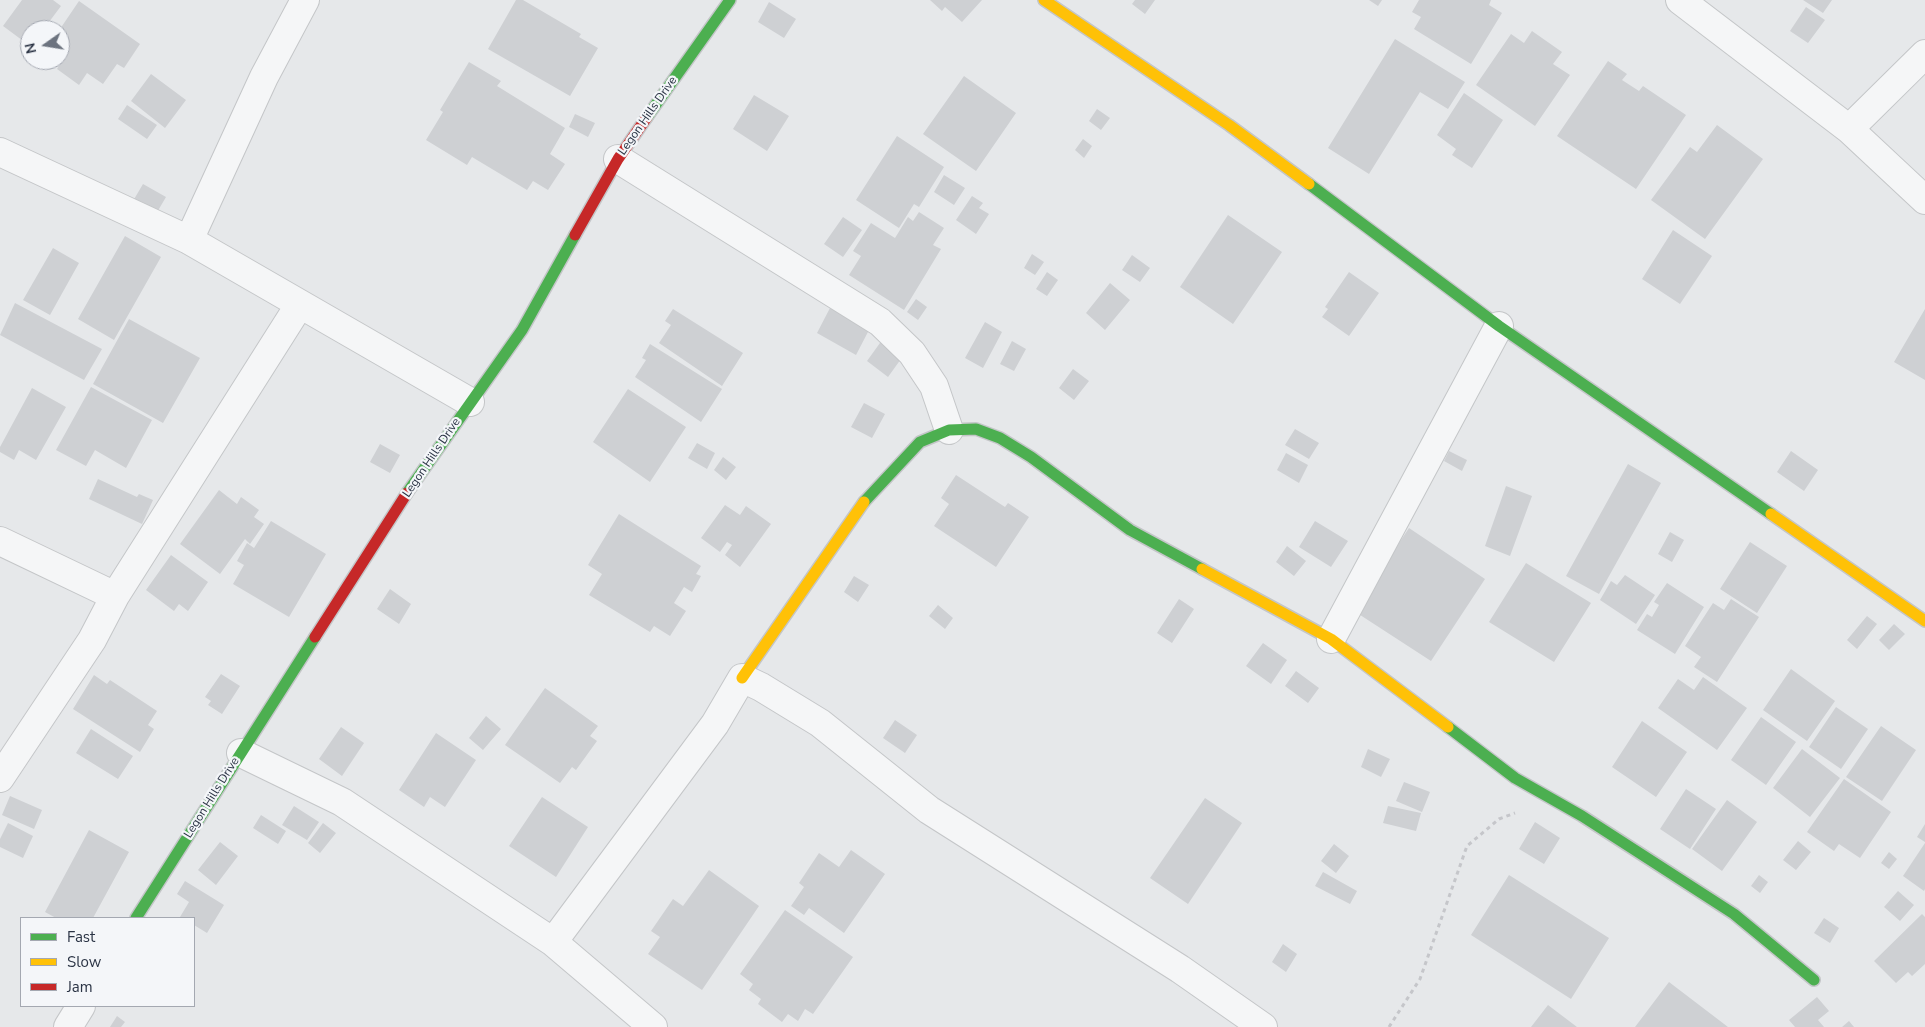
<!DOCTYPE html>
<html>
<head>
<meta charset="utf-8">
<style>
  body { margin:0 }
  #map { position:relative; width:1925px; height:1027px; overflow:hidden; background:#e6e8ea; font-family:"Nunito Sans",sans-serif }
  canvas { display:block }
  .legend { position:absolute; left:20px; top:917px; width:175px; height:90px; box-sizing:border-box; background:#f4f6f9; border:1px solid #a4a8b1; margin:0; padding:6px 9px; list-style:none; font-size:15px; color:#2b3445 }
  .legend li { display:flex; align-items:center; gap:10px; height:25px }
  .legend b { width:25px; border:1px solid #a4a8b1 }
  .north { position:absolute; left:20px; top:20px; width:50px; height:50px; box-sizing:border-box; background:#f4f6f9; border:1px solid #a4a8b1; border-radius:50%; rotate:257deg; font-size:14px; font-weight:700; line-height:20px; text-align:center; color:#2b3445 }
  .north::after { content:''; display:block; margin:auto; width:18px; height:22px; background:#6c737f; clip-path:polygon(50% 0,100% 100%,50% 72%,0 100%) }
</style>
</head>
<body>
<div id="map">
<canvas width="1925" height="1027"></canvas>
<ul class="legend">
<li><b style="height:6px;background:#4caf50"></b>Fast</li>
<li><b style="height:6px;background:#ffc107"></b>Slow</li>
<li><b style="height:6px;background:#c62828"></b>Jam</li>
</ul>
<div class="north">N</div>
</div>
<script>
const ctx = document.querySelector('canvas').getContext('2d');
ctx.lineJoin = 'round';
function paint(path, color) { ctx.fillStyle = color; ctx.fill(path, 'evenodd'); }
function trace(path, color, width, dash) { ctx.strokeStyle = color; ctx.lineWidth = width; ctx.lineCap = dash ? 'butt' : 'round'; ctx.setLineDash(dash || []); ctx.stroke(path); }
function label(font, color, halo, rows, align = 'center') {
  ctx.font = font + ' "Nunito Sans",sans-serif'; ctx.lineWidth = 4.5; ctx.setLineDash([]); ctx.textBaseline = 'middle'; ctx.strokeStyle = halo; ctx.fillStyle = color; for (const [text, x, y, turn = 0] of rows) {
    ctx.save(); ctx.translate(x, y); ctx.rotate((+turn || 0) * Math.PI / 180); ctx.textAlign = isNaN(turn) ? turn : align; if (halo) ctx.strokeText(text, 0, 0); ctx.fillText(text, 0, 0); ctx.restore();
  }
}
const building = new Path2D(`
  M22 0H53L61 6 43 30H30V46L3 26Z
  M516 0H523L581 34 579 37 598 48 570 96 488 49Z
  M930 0H982L962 22 945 7 942 11Z
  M1135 0H1155L1145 14 1132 4Z
  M1369 0H1382L1378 6Z
  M1419 0H1491L1489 5 1502 13 1471 64 1414 29 1421 17 1412 12Z
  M1803 0H1832L1823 13Z
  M79 1 140 44 124 68 117 64 103 84 87 73 79 85 57 69 63 59 60 57V40L65 32 60 29Z
  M769 2 796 19 784 38 758 22Z
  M1806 7 1825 20 1808 43 1790 31Z
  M1532 31 1562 52 1553 64 1570 75 1535 126 1476 85 1511 34 1524 43Z
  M1395 39 1465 82 1448 109 1420 92 1369 174 1328 148Z
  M1608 61 1627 74 1622 80 1639 91 1643 86 1686 115 1636 189 1557 136Z
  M469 62 501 81 497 86 565 128 550 154 565 164 548 190 533 181 527 190 472 157 467 165 426 140 443 112 440 110Z
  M151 74 186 100 165 128 131 101Z
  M964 76 1016 113 976 171 923 134Z
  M1464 93 1503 120 1472 168 1452 155 1456 149 1437 135Z
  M754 95 789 116 767 151 733 129Z
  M127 105 157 125 147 139 118 119Z
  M1097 109 1110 118 1101 130 1089 121Z
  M575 114 595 123 588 137 569 127Z
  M1717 125 1763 159 1705 239 1651 200 1690 147 1697 152Z
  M897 136 944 167 919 207 914 204 899 228 856 200Z
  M1083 139 1092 146 1084 158 1075 150Z
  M944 175 965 188 954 205 934 192Z
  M143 184 166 197 156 214 133 201Z
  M972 196 983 203 979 208 989 214 976 234 956 220Z
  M919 212 944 228 933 245 941 249 904 310 849 275 861 256 853 251 871 223 895 238 908 217 913 221Z
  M1228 215 1282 252 1233 324 1180 287Z
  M843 217 862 230 843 257 824 244Z
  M1673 230 1712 256 1680 304 1642 279Z
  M125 236 161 257 114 340 78 319Z
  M53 248 79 263 50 315 23 300Z
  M1032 254 1044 262 1035 275 1024 268Z
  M1132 255 1150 268 1140 282 1122 270Z
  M1047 272 1058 280 1047 296 1036 289Z
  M1349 272 1379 293 1349 336 1322 317 1328 309 1325 307Z
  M1110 283 1130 300 1105 330 1086 313Z
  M916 299 927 307 918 320 907 312Z
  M15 303 102 349 84 380 0 335Z
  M830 308 869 330 856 355 817 333Z
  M673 309 743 353 722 386 659 343 671 325 665 321Z
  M1925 309V380L1894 362Z
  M129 319 200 358 163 423 93 384Z
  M985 322 1002 332 983 368 965 358Z
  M885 336 906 352 888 377 867 361Z
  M1012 341 1026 349 1014 371 1000 364Z
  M650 344 722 389 701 422 635 377 646 360 642 358Z
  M1073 369 1089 381 1074 400 1059 388Z
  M91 387 152 420 126 468 95 450 86 466 56 450Z
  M32 388 66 407 36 460 19 450 14 460 0 452V447Z
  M628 389 686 427 650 482 593 442Z
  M864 403 885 414 872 438 851 427Z
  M1295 429 1319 443 1309 459 1285 445Z
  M697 443 715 453 707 469 688 458Z
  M380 444 400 455 390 473 370 462Z
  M1449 451 1467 460 1462 471 1444 461Z
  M1791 451 1818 470 1804 491 1777 472Z
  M1286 453 1308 465 1299 483 1277 470Z
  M723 457 736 467 726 480 714 470Z
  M1628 464 1661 483 1599 594 1566 576Z
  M956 475 1005 507 1008 503 1029 517 996 567 934 526 949 504 941 498Z
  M98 479 137 497 139 494 153 500 142 524 89 499Z
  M1506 486 1532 496 1510 556 1485 546Z
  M219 490 237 504 241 497 259 510 254 517 264 524 250 544 245 539 220 574 180 544Z
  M725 505 740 515 746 506 771 524 740 567 725 555 732 545 727 542 720 552 701 538Z
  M619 514 701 566 696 574 701 576 692 592 684 587 674 603 686 611 670 636 654 626 650 632 589 595 602 574 588 565Z
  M271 521 326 554 289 617 233 584 244 565 237 561 247 543 254 548Z
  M1315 521 1348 541 1331 567 1299 547Z
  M1409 528 1485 579 1431 661 1354 611Z
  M1670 532 1684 540 1672 562 1658 554Z
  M1750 542 1787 566 1757 613 1720 589Z
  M1287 546 1306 561 1294 576 1276 562Z
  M171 555 208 582 188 611 179 604 174 611 146 590Z
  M1526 563 1591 603 1554 662 1489 622Z
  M1625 575 1655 595 1636 624 1600 600 1611 581 1617 585Z
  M854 576 869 585 858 602 844 592Z
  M1667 583 1704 607 1675 654 1637 630 1647 614 1652 617 1659 605 1654 602Z
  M390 589 411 604 399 624 377 609Z
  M1179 599 1194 609 1172 643 1157 633Z
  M1731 599 1759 617 1717 682 1694 667 1701 657 1685 646 1713 603 1724 610Z
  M938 605 953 618 945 629 929 616Z
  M1867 616 1877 624 1857 649 1847 640Z
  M1894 624 1905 634 1889 650 1879 640Z
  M1263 643 1287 660 1271 684 1246 666Z
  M1791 669 1835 701 1807 741 1763 710Z
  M1296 671 1319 688 1308 703 1285 686Z
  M221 674 240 686 222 714 208 705 211 701 205 697Z
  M94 675 107 684 110 680 157 711 148 725 154 729 140 752 73 709Z
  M1703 677 1747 708 1717 750 1658 708 1678 679 1694 690Z
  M545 688 598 726 590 736 597 741 576 770 572 767 560 783 505 745Z
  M1836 707 1868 729 1841 769 1809 747Z
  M486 716 501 729 483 750 469 738Z
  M1761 717 1796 742 1766 785 1731 760Z
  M895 720 917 735 905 753 883 738Z
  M1642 721 1687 752 1656 797 1612 767Z
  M1881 726 1916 750 1882 801 1846 777Z
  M341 727 364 743 342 776 319 759Z
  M91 729 133 756 118 779 76 753Z
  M436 733 476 760 445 807 430 797 424 807 399 790Z
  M1368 749 1390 759 1381 777 1361 767Z
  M1802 749 1840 778 1810 817 1773 788Z
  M1844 779 1891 812 1860 858 1839 844 1834 851 1807 832Z
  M1404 782 1430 792 1422 812 1396 801Z
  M1686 789 1716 809 1690 849 1660 829Z
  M10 796 42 810 34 829 2 815Z
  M542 797 588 827 556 877 509 846Z
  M1205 798 1242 823 1188 904 1150 878Z
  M1727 800 1757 822 1722 871 1692 849Z
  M294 806 319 822 307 840 282 825Z
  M1388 806 1421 813 1416 831 1383 823Z
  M261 815 286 831 278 844 253 828Z
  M1535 822 1560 838 1544 864 1519 849Z
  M8 823 33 836 23 858 0 847V839Z
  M323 823 336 833 320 853 308 843Z
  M1925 824V842L1917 837Z
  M89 830 129 852 93 918H56L45 912Z
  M1798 841 1811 852 1796 870 1783 860Z
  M220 842 238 856 216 885 198 870Z
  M1925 843V889L1924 891 1903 876Z
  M1334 844 1349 856 1336 873 1321 861Z
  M851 850 885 874 844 933 809 908 804 915 791 906 804 887 799 883 819 853 839 867Z
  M1889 852 1897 859 1889 869 1881 863Z
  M709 870 759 906 702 990 648 954 660 937 651 931 673 899 683 906Z
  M1323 872 1357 891 1350 904 1315 886Z
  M1509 875 1609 938 1571 999 1471 935Z
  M1759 875 1768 882 1760 893 1751 886Z
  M185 881 224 905 207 933 194 925V918L180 917 189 902 177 894Z
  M1898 891 1914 905 1900 921 1884 907Z
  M785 910 853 957 813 1014 805 1009 798 1021 788 1014 782 1022 758 1004 761 999 749 990 753 984 740 974Z
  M1922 914 1925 917V964L1912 976 1908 972 1896 983 1874 961Z
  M1824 918 1839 928 1830 943 1814 933Z
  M1283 944 1297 954 1286 972 1272 962Z
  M1669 982 1728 1027H1635Z
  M1817 997 1829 1011 1818 1020 1824 1027H1795L1789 1020Z
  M1548 1005 1577 1027H1531Z
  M117 1016 125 1022 121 1027H110Z
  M1849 1021 1854 1027H1842Z`);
const path = new Path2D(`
  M1389 1027 1420 979 1467 846 1499 819 1515 813`);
const street = new Path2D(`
  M1680 0 1849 129 1925 200
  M1849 129 1925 54
  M0 152 189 240 470 402
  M618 159 880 322 912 353 934 386 949 430
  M189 240 264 77 305 0
  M0 541 115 596
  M1331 639 1499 326
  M241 753 342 802 553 942 653 1027
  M0 778 92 640 115 596 300 304
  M553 942 715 724 742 678 761 687 820 723 929 810 1180 969 1263 1027
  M68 1027 81 1006`);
const fast = new Path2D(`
  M647 117 730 0
  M1309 184 1499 326 1771 514
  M407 493 522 330 575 235
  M864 502 920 442 949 430 976 429 1000 438 1031 457 1130 530 1202 569
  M1448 727 1515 778 1582 816 1734 914 1814 980
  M136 918 315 637`);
const slow = new Path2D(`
  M1044 0 1229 125 1309 184
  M1771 514 1925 621
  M1202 569 1331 639 1448 727
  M742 678 864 502`);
const jam = new Path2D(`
  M575 235 618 159 647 117
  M315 637 407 493`);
const streetNames = [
  ["Legon Hills Drive",648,116,-55],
  ["Legon Hills Drive",432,458,-56],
  ["Legon Hills Drive",212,798,-58]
];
paint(building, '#ced0d3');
trace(street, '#c4c6c8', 30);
trace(fast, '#c4c6c8', 14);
trace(slow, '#c4c6c8', 14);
trace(jam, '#c4c6c8', 14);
trace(path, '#c5c6ca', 3, [4, 4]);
trace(street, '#f5f6f7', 28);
trace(fast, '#4caf50', 11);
trace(slow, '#ffc107', 11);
trace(jam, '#c62828', 11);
label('12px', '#2b3445', '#f4f6f9', streetNames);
</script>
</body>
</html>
